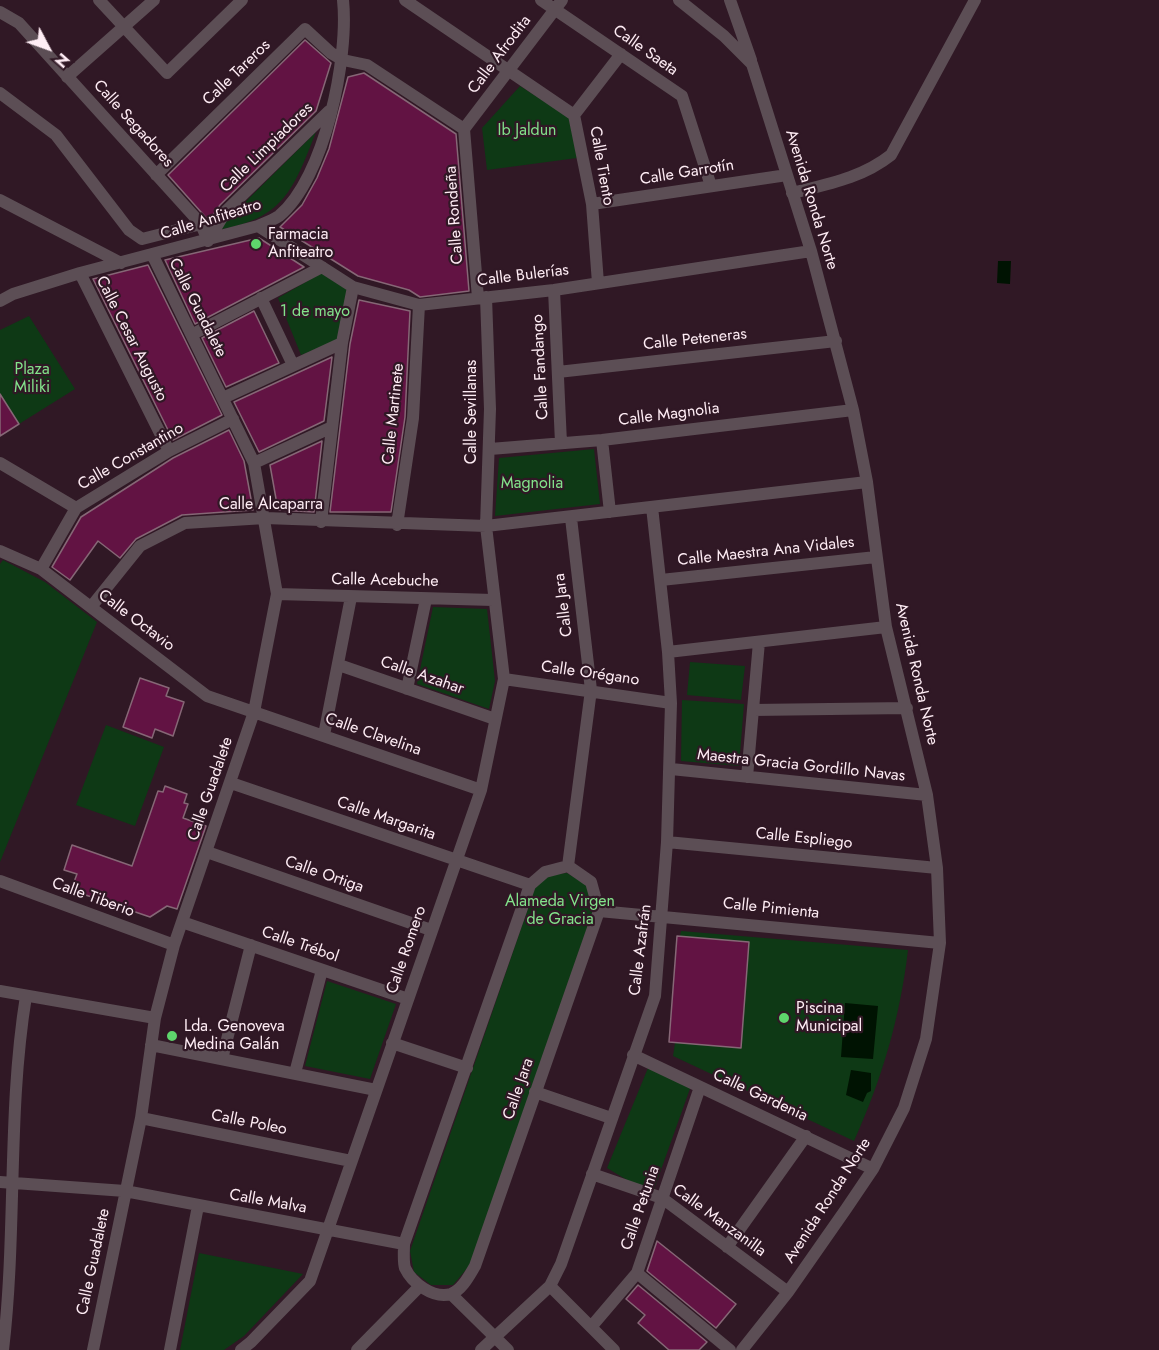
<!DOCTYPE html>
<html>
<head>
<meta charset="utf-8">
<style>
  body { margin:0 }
  #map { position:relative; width:1159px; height:1350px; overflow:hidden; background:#301825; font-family:Jost,sans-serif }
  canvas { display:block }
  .north { position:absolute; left:18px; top:18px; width:60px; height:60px; -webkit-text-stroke:4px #301825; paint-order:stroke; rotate:131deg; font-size:16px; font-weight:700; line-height:24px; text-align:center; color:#feecf4 }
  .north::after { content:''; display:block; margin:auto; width:21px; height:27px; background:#feecf4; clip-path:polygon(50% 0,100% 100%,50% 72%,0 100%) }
</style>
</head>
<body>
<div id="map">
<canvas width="1159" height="1350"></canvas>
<div class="north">N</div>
</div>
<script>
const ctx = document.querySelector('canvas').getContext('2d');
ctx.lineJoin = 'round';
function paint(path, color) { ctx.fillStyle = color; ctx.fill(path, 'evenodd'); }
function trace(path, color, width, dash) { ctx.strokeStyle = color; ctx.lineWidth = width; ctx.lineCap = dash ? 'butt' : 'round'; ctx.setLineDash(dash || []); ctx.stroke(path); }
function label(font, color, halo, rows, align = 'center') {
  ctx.font = font + ' Jost,sans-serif'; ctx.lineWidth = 4.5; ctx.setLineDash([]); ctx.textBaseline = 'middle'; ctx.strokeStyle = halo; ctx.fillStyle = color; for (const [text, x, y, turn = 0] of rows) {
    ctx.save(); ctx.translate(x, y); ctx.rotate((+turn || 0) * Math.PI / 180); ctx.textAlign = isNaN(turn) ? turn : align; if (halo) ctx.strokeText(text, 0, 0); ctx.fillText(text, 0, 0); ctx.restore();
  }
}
const green = new Path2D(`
  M520 86 569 117 577 158 487 170 482 128Z
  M316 132C293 190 284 219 217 230Z
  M325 271 350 285 340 340 301 355 278 298Z
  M29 316 75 389 19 424 0 394V330Z
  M594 449 600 504 495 516 499 458Z
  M3 560 45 582 97 622 0 862V564Z
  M433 607 487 609 495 681 489 709 417 684Z
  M690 662 745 666 741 700 687 695Z
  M682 700 744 704 739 766 681 761Z
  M106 725 164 747 135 826 76 805Z
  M567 873 587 885 593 911 470 1265 453 1285H431L414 1272 410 1251 535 888 548 875Z
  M681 931 908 950C900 1018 882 1079 854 1141L673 1056 675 1043 669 1042 677 936H680Z
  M327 981 396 1004 370 1079 305 1066Z
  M650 1063 692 1083 652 1195 607 1168Z
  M199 1253 303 1274 244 1336 224 1350H180Z`);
const water = new Path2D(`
  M998 261H1011L1010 284 997 283Z
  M845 1003 878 1006 873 1059 841 1057Z
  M851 1070 871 1073V1091L867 1093 863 1102 846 1095Z`);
const building = new Path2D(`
  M305 40 331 63 316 111 220 205 209 221 168 175Z
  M364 73 456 134 469 291 420 297 409 290 358 276 280 227 302 205 317 178 329 149 348 77Z
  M259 238 304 267 195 324 165 260Z
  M148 265 222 415 173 440 93 279Z
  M359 300 410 311 405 417 391 512H330L350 344Z
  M254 311 279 363 226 387 202 338Z
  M332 357 324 421 259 452 234 402Z
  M0 394 19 424 0 436Z
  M229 430 244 461 253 510 182 515 136 539 120 558 98 541 70 580 52 567 81 517 173 458Z
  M322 441 314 512 278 510 270 465Z
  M140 678 169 688 166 696 184 702 173 736 155 729 152 738 123 727Z
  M165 786 187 794 184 803 188 804 183 818 206 826 177 909 167 906 150 917 71 890 77 874 64 870 72 845 132 866 158 791 163 792Z
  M677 936 749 942 741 1048 669 1042Z
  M657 1241 736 1304 716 1328 647 1271Z
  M638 1285 707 1342 699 1350H669L638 1323 645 1315 626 1299Z`);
const minor = new Path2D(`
  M99 0 167 73 242 0
  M405 0 574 115 592 204 598 283
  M541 0 682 96 711 186
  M679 0 724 36 752 64 811 251 853 410 867 482 886 627 927 795 937 868 940 943 926 1039 904 1108 873 1169 846 1209 788 1292 742 1350
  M730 0 751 60
  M0 12 19 23 201 224 208 241
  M67 77 154 0
  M0 93 56 135 129 230 142 239 201 224
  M574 115 621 54
  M464 129 478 298
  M464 129 562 0
  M156 175 305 29 331 53 343 60 367 65 464 129
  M792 193C828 184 862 178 891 155L975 0
  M0 200 121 263
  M592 204 787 175
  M258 226 353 287 419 305 554 290 811 251
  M208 241 226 211 329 111
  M80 273 169 451
  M554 290 561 443
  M261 298 293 365
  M0 301 13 294 80 273 258 226C265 223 273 220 279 216 325 178 349 57 343 0
  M193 334 322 267
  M558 372 836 341
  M223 398 342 343
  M602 440 610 512
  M490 449 602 440 853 410
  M0 463 76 508
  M254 463 332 427
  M321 522 342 343 353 287
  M397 525 413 418 419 305
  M0 551 41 569 207 696 481 790
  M41 569 76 508 169 451 233 419
  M661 580 876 557
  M277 594 493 600
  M91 607 140 546 185 523 265 518 486 526 867 482
  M668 652 886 627
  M339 665 495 719
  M504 679 671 703
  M407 689 426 599
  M753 710 907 708
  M324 735 351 597
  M671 769 927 795
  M747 777 759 642
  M231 783 530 885
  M667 842 937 868
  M207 852 431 930
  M568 866 591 882 599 911 475 1266C469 1276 462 1290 451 1294 433 1299 412 1283 405 1268 403 1262 404 1251 404 1244L530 885 545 872Z
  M568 866 591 690 571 518
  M0 881 174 945
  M599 911 940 943
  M182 922 408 999
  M0 991 155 1018
  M392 1043 467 1068
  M151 1045 376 1090
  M633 1055 873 1169
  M222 1059 251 945
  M295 1073 322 970
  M535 1092 611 1118
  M141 1118 351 1161
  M592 1174 662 1198 788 1292
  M0 1182 125 1191 404 1244
  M727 1247 806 1136
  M637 1273 730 1350
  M550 1286 614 1350
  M451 1294 508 1350
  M591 1327 637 1273 700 1087
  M3 1350C17 1232 7 1113 26 996
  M93 1350 141 1118 155 1018 174 945 254 712 277 594 254 463 152 254
  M170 1350 198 1206
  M241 1350 251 1342 310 1281 481 790 504 679 486 526 490 409 486 297
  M357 1350 420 1286
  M481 1350 550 1286 561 1264 655 996 667 842 671 703 668 652 652 507`);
const markers = [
  [256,244,6,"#5ed56c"],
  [784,1018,6,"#5ed56c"],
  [172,1036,6,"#5ed56c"]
];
const streetNames = [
  ["Calle Saeta",645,51,35],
  ["Calle Afrodita",500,55,-53],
  ["Calle Tareros",237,73,-44],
  ["Calle Segadores",133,124,48],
  ["Calle Limpiadores",267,148,-44],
  ["Calle Tiento",601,166,80],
  ["Calle Garrotín",687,173,-9],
  ["Avenida Ronda Norte",811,200,73],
  ["Calle Rondeña",455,215,-94],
  ["Calle Anfiteatro",211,220,-17],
  ["Calle Bulerías",523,276,-7],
  ["Calle Guadalete",197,308,63],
  ["Calle Cesar Augusto",131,339,63],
  ["Calle Peteneras",695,340,-6],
  ["Calle Fandango",541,367,-93],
  ["Calle Sevillanas",472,412,-90],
  ["Calle Martinete",394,414,-84],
  ["Calle Magnolia",669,415,-7],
  ["Calle Constantino",131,457,-30],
  ["Calle Alcaparra",271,505],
  ["Calle Maestra Ana Vidales",766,552,-6],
  ["Calle Acebuche",385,581,1],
  ["Calle Jara",564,605,-97],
  ["Calle Octavio",136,621,37],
  ["Calle Orégano",590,674,8],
  ["Avenida Ronda Norte",916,674,77],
  ["Calle Azahar",422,676,19],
  ["Calle Clavelina",373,735,19],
  ["Maestra Gracia Gordillo Navas",801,766,6],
  ["Calle Guadalete",211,789,-71],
  ["Calle Margarita",386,819,19],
  ["Calle Espliego",804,839,6],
  ["Calle Ortiga",324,875,19],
  ["Calle Tiberio",93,898,20],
  ["Calle Pimienta",771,909,6],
  ["Calle Trébol",300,945,19],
  ["Calle Romero",407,950,-71],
  ["Calle Azafrán",641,950,-83],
  ["Calle Jara",519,1089,-71],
  ["Calle Gardenia",760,1096,25],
  ["Calle Poleo",249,1123,11],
  ["Avenida Ronda Norte",828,1201,-57],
  ["Calle Malva",268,1202,10],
  ["Calle Petunia",641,1208,-71],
  ["Calle Manzanilla",719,1221,36],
  ["Calle Guadalete",94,1262,-78]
];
const parkNames = [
  ["Ib Jaldun",527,131],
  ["1 de mayo",315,312],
  ["Plaza",32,370],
  ["Miliki",32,388],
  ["Magnolia",532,484],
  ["Alameda Virgen",560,902],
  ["de Gracia",560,920]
];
const poiNames = [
  ["Farmacia",268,235],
  ["Anfiteatro",268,253],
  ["Piscina",796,1009],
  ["Municipal",796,1027],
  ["Lda. Genoveva",184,1027],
  ["Medina Galán",184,1045]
];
paint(green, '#0e3915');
paint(water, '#001302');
paint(building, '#621343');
trace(building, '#866776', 1.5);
trace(minor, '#5c4e55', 12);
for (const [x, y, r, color] of markers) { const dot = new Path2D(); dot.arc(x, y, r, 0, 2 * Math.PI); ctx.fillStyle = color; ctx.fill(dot); trace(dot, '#301825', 2); }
label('16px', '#feecf4', '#301825', streetNames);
label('16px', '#83e38b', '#301825', parkNames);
label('16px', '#feecf4', '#301825', poiNames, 'left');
</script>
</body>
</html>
